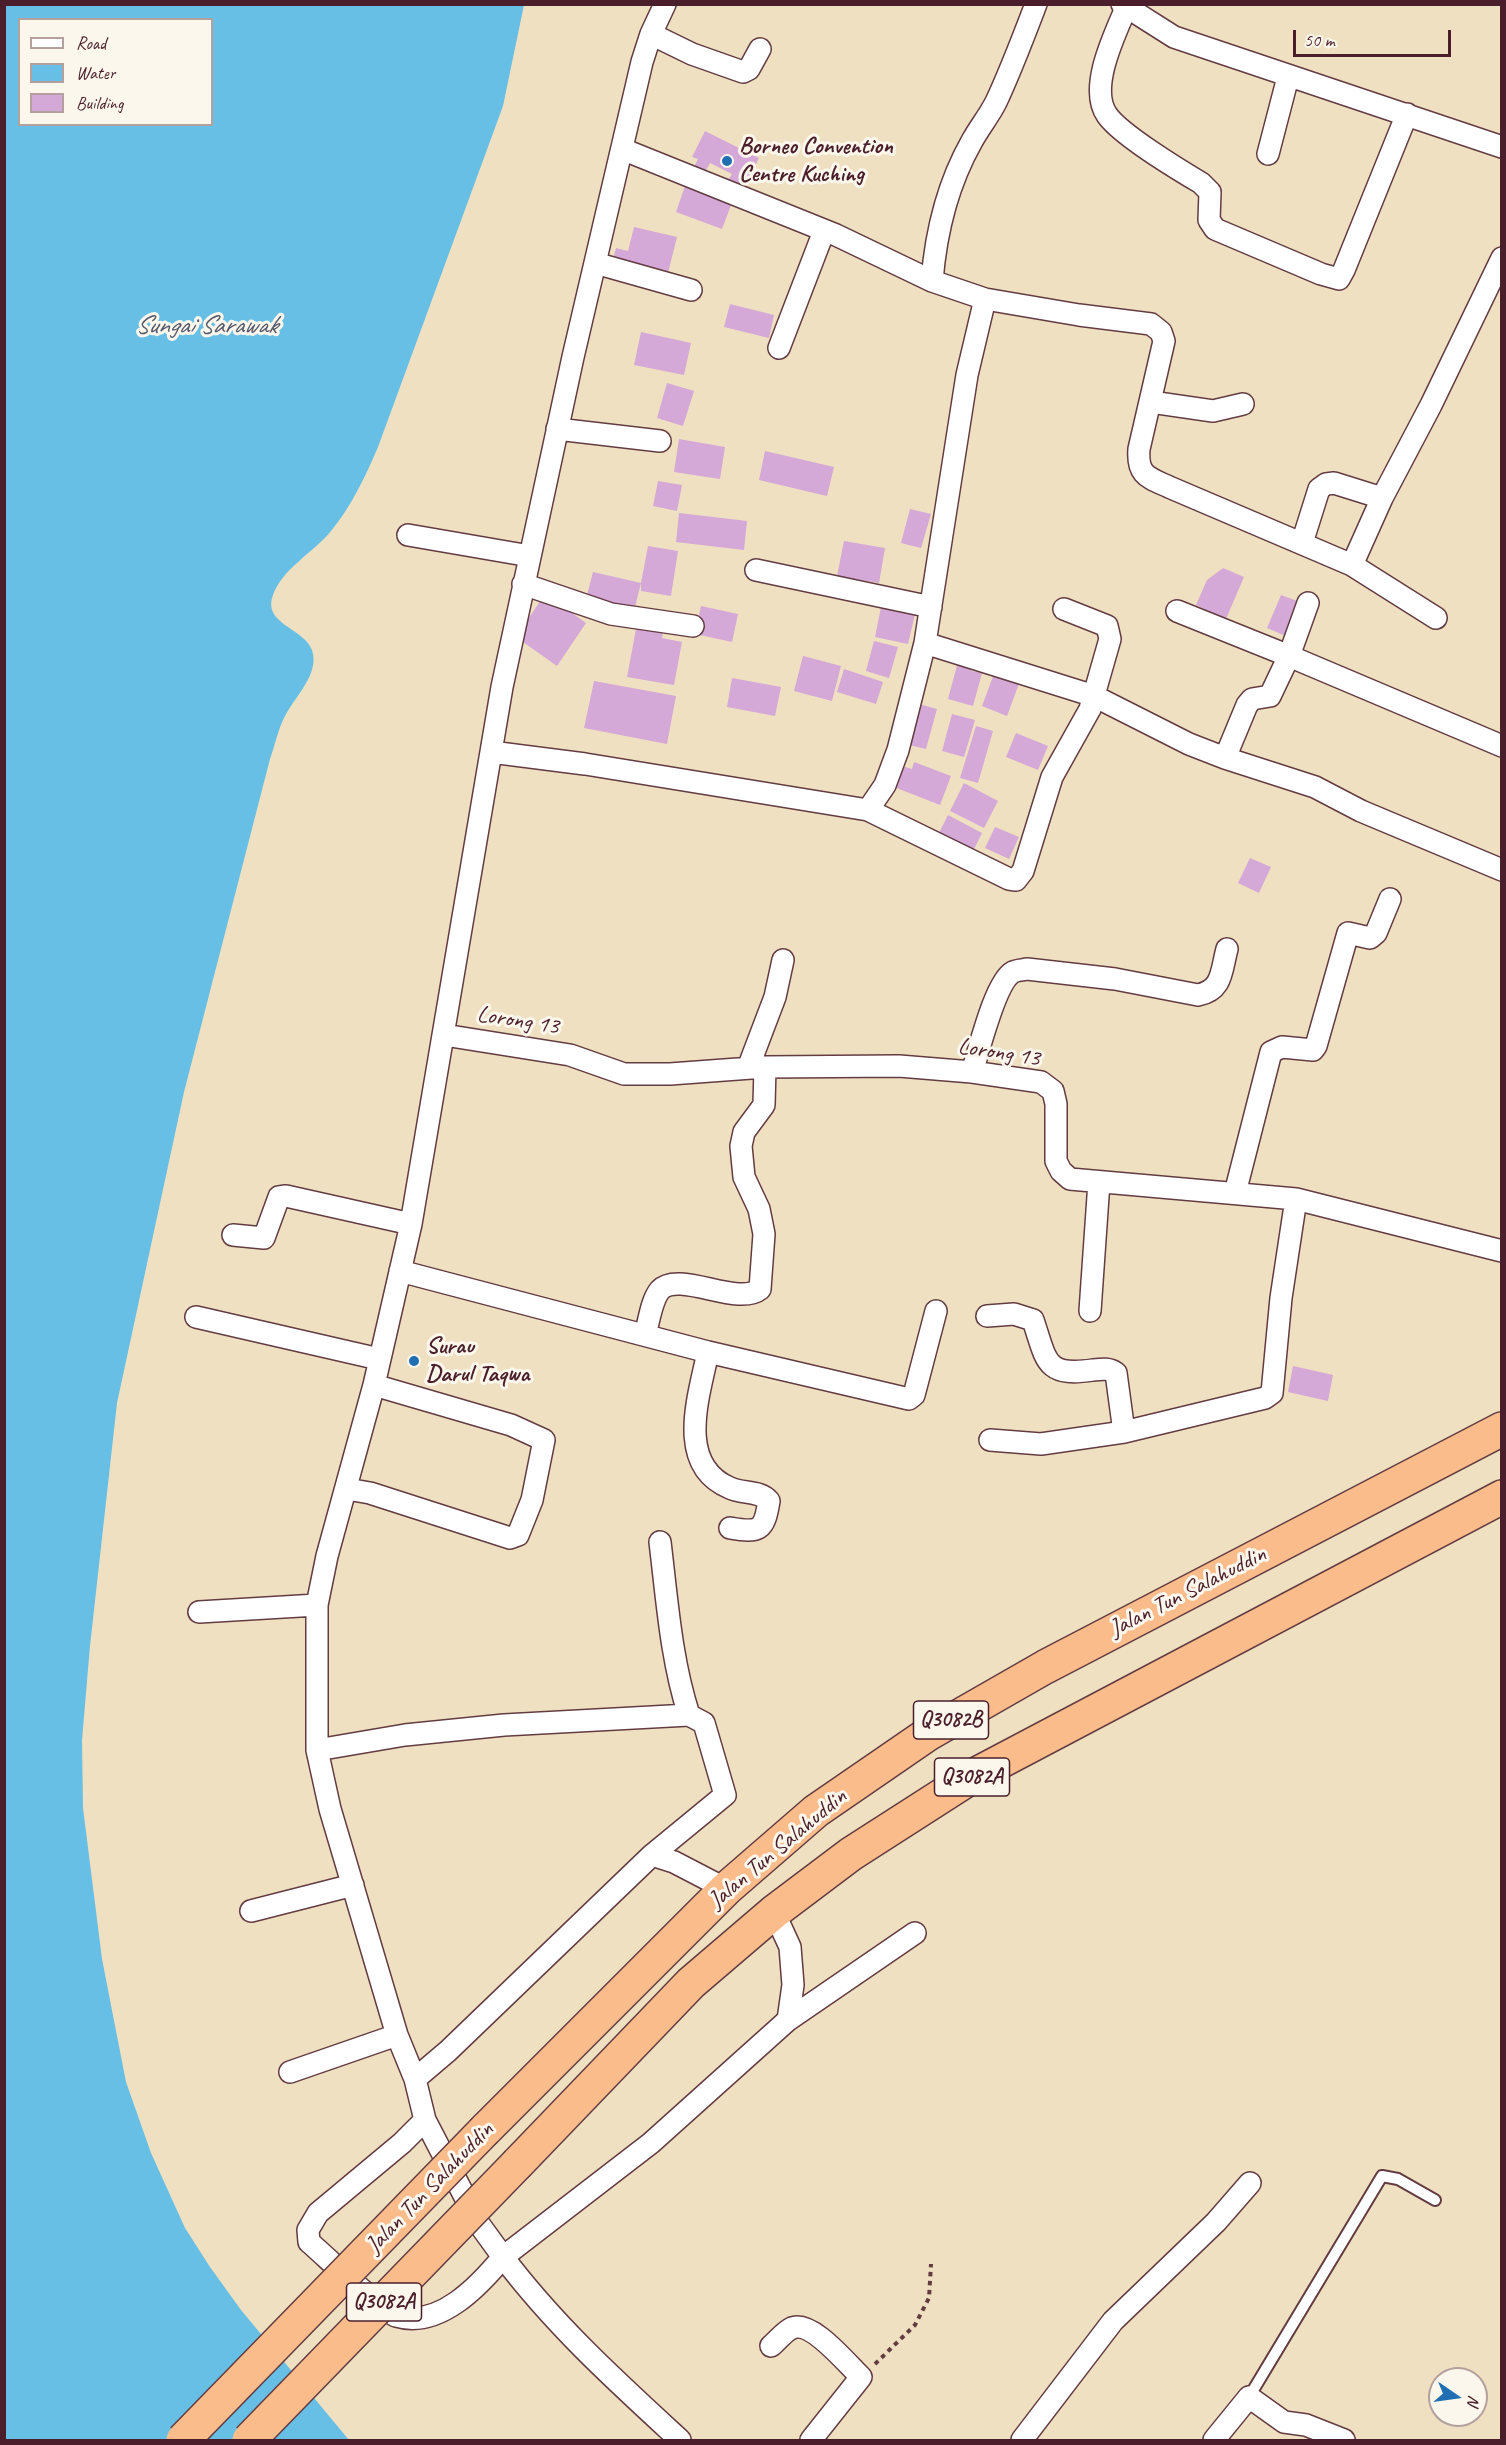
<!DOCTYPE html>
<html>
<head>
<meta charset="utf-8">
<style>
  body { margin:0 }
  #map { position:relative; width:1506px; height:2445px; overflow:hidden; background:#efe0c1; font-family:Caveat,sans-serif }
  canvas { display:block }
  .frame { position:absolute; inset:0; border:6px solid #4a1f2b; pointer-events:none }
  .legend { position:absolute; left:18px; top:18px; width:195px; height:108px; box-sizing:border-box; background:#fbf7ec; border:2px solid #b4a19f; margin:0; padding:8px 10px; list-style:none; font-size:18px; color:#4a1f2b }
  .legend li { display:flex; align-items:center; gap:12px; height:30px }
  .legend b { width:30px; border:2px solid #b4a19f }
  .north { position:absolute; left:1428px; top:2367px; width:60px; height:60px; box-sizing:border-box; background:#fbf7ec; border:2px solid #b4a19f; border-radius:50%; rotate:103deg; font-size:16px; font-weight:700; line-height:24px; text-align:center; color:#4a1f2b }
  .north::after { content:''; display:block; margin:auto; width:21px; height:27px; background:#1f6fb2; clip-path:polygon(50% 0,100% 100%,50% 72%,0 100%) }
  .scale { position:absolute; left:1293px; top:30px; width:158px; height:27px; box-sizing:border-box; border:3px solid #4a1f2b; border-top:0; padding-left:8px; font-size:18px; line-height:21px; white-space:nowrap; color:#4a1f2b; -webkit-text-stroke:4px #fbf7ec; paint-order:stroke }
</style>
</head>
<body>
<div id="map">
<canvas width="1506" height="2445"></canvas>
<div class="frame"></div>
<ul class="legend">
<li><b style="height:8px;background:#fff"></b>Road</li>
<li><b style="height:16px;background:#68bfe5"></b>Water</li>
<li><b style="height:16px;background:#d4a8d7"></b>Building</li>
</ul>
<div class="north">N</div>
<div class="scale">50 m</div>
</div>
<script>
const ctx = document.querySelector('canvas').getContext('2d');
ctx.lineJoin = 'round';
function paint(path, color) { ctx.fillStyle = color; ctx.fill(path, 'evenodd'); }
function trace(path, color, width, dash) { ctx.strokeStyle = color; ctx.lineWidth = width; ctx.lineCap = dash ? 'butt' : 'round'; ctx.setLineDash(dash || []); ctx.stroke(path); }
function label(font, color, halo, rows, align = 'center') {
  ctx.font = font + ' Caveat,sans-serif'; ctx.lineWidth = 6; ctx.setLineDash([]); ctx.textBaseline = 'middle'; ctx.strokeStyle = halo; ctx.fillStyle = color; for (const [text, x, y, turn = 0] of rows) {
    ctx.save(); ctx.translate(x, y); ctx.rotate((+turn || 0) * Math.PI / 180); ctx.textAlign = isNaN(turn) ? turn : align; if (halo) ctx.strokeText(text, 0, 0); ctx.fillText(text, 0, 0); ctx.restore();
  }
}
const water = new Path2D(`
  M5 5H524L503 106 378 447C365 477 352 505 331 531 314 552 282 569 273 595 262 624 304 628 312 650 320 674 295 696 285 716 278 729 275 745 270 759L184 1092 117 1403 90 1646 82 1740 83 1808 102 1959 126 2082 151 2153 185 2228 210 2267 241 2310 349 2440H5ZM20 20H212V124H20Z`);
const building = new Path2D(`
  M705 131 759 158 743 190 727 182 732 174 710 163 704 174 693 169 698 159 692 157Z
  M686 183 733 200 722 229 676 212Z
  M634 227 677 237 667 277 612 263 616 248 628 251Z
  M730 304 774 315 769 338 724 327Z
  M641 332 691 343 684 375 634 365Z
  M667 383 694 391 683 426 657 418Z
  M679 439 725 447 720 479 674 472Z
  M765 451 834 467 827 496 759 480Z
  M658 481 682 485 677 511 653 506Z
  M910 509 931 514 921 548 901 543Z
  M679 513 747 521 744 550 676 542Z
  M844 541 885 548 879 583 837 576Z
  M648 546 678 551 671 596 641 591V583L633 615 585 603 593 572 641 583Z
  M1223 568 1244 577 1226 619 1196 605 1207 580Z
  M545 594 586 623 557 666 516 637Z
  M1281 595 1300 602 1286 636 1267 628Z
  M701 606 738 614 732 642 695 634Z
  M881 607 915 614 908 644 875 637Z
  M647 624 664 628 662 638 682 642 674 685 627 677 636 629 645 631Z
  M874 641 898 647 889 678 866 671Z
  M803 656 841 666 832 701 794 691Z
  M959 658 973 662 971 671 982 673 973 706 948 699Z
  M844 669 883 682 876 704 837 692Z
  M995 671 1020 681 1007 716 982 706Z
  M732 678 781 687 775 716 727 707Z
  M594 681 676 696 667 744 584 728Z
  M915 703 937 709 926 749 905 744Z
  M952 714 975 720 964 757 942 751Z
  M976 726 993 731 978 783 960 778Z
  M1016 733 1048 746 1038 770 1006 757Z
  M914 762 951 776 940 805 894 787 902 766 912 769Z
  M964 783 998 801 984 828 950 811Z
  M948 815 982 833 972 853 938 835Z
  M995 827 1019 837 1009 859 985 848Z
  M1250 858 1271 867 1259 893 1238 883Z
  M1293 1366 1333 1375 1328 1401 1288 1392Z`);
const path = new Path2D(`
  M875 2364 915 2325 929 2298 931 2264`);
const service = new Path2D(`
  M1249 2397 1382 2176 1398 2179 1435 2200`);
const minor = new Path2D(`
  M665 4 651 34 642 62 573 357 502 687 411 1224 374 1385 327 1556 317 1605V1750L330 1809 397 2035 415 2079 448 2051 652 1855 674 1862 726 1889
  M1122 4 1174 37 1502 147
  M1126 8C1115 34 1088 88 1107 115 1120 134 1179 170 1201 183L1210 192 1209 220 1215 229 1321 274 1339 279 1344 270 1407 114
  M651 34 692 54 743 72 749 69 760 49
  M622 149 836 235 932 281 985 299
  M1268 154 1288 77
  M595 263 691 290
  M932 281C936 231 947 185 972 141 979 128 989 116 996 102 1011 70 1023 38 1036 4
  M779 348 824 231
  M1151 402 1213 411 1243 404
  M557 429 660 441
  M408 535 530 556
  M1302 543 1319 489 1326 484 1334 483 1382 498
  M1352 565 1436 618
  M756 570 931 607
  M523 584 611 614 693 626
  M1308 603 1289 656 1502 746
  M1177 611 1289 656 1270 696 1252 699 1247 705 1225 758
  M925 643 1094 696 1189 744 1225 758 1315 787 1361 811 1502 870
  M491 752 585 764 868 810 1009 879 1016 880 1023 871 1052 777 1090 709 1110 639 1107 626 1064 609
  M868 810 885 785 898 750 925 643 967 375 985 299 1079 315 1151 324 1161 332 1164 341 1139 449C1137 475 1147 477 1169 487L1352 565 1382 498 1431 405 1502 258
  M444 1035 570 1055 624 1074H670L765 1067 899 1066 972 1072 1041 1082 1053 1091 1056 1104V1161L1061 1171 1070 1179 1296 1199 1502 1251
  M748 1068 775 997 783 960
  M972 1072C979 1051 995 982 1013 972 1017 970 1023 970 1027 969L1115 979 1198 995C1223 990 1221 971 1227 949
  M1235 1193 1271 1052 1282 1047 1313 1050 1316 1046 1348 933 1370 938 1376 933 1390 899
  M233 1235 264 1238 279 1197 286 1196 411 1224
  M400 1271 708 1352 909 1399 914 1395 936 1311
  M1090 1311 1099 1182
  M987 1316 1014 1314 1033 1320C1047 1362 1045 1377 1093 1370 1102 1369 1109 1368 1116 1373L1124 1432
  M196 1317 379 1359
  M645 1335C649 1322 651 1301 660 1290 679 1270 738 1307 760 1289L764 1234 759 1209 744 1177 741 1146 744 1132 764 1105 765 1067
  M708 1352C699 1396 675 1465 730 1488 742 1494 760 1490 769 1501 764 1531 760 1533 730 1528
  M990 1440 1041 1444 1124 1432 1265 1398 1272 1393 1281 1298 1296 1199
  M347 1489 370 1493 510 1538 518 1535 532 1500 544 1440 511 1425 374 1385
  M199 1612 317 1605
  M317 1750 405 1735 504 1725 689 1715
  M652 1855 725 1795 704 1723 689 1715C671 1660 667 1599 660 1542
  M251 1911 353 1885
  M774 1912 790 1947 793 1985 788 2020
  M290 2072 397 2035
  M415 2079 425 2120 479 2224 503 2257C479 2286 439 2329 396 2316 385 2313 323 2254 309 2242L308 2230 318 2213 402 2143 425 2120
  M771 2346C777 2341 785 2331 792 2328 812 2320 847 2364 861 2377L811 2440
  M680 2440C617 2382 555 2326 503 2257L651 2143 788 2020 915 1933
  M1022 2440 1113 2321 1216 2222 1250 2183
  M1214 2440 1249 2397 1284 2422 1306 2425 1344 2440`);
const trunk = new Path2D(`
  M485 2130 726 1889 816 1811 928 1734 1045 1667 1502 1429
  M518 2163 691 1983 774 1912 851 1854 971 1777 1502 1497`);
const trunkBridge = new Path2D(`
  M183 2440 485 2130
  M249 2440 518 2163`);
const markers = [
  [727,161,6,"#1f6fb2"],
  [414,1361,6,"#1f6fb2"]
];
const shields = [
  [951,1720,75],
  [972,1777,75],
  [384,2302,75]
];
const shieldNames = [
  ["Q3082B",951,1720],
  ["Q3082A",972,1777],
  ["Q3082A",384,2302]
];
const poiNames = [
  ["Borneo Convention",739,147],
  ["Centre Kuching",739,175],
  ["Surau",426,1347],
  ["Darul Taqwa",426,1375]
];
const streetNames = [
  ["Lorong 13",518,1021,9],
  ["Lorong 13",999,1053,9],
  ["Jalan Tun Salahuddin",1188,1592,-27],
  ["Jalan Tun Salahuddin",778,1849,-40],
  ["Jalan Tun Salahuddin",430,2188,-46]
];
const waterNames = [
  ["Sungai Sarawak",206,326]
];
paint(water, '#68bfe5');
paint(building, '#d4a8d7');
trace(service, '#633c42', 14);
trace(minor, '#633c42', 24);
trace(trunk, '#633c42', 36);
trace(path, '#633c42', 4, [4.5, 4.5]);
trace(service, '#fff', 10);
trace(minor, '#fff', 21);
trace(trunk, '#fabc8b', 33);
trace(trunkBridge, '#633c42', 36, []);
trace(trunkBridge, '#fabc8b', 33);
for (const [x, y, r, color] of markers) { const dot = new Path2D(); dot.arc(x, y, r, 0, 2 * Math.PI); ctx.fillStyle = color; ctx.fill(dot); trace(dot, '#fbf7ec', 2); }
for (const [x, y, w] of shields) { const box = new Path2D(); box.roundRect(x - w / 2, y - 19, w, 38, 4.5); ctx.fillStyle = '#fbf7ec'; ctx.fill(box); trace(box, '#4a1f2b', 1.5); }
label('bold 22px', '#4a1f2b', null, shieldNames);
label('bold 24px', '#4a1f2b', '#fbf7ec', poiNames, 'left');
label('24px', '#4a1f2b', '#fbf7ec', streetNames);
label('italic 26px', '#54576c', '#fbf7ec', waterNames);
</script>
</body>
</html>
